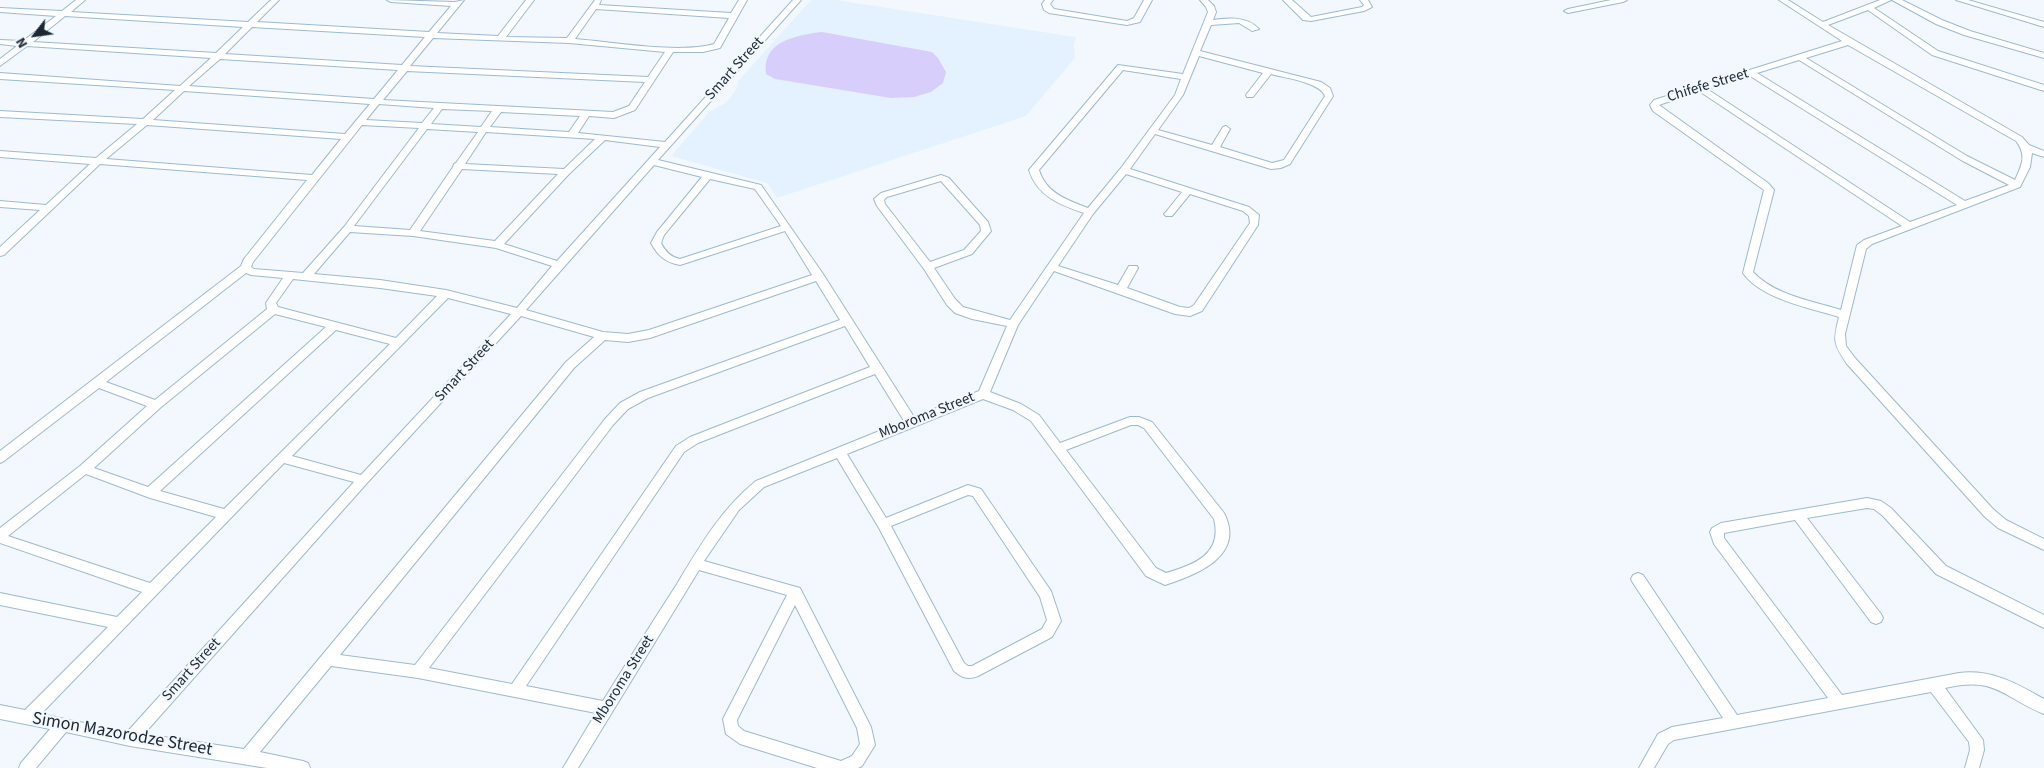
<!DOCTYPE html>
<html>
<head>
<meta charset="utf-8">
<style>
  body { margin:0 }
  #map { position:relative; width:2044px; height:768px; overflow:hidden; background:#f3f8fe; font-family:"Source Sans 3",sans-serif }
  canvas { display:block }
  .north { position:absolute; left:10px; top:10px; width:50px; height:50px; -webkit-text-stroke:4px #f3f8fe; paint-order:stroke; rotate:240deg; font-size:14px; font-weight:700; line-height:20px; text-align:center; color:#1c2731 }
  .north::after { content:''; display:block; margin:auto; width:18px; height:22px; background:#1c2731; clip-path:polygon(50% 0,100% 100%,50% 72%,0 100%) }
</style>
</head>
<body>
<div id="map">
<canvas width="2044" height="768"></canvas>
<div class="north">N</div>
</div>
<script>
const ctx = document.querySelector('canvas').getContext('2d');
ctx.lineJoin = 'round';
function paint(path, color) { ctx.fillStyle = color; ctx.fill(path, 'evenodd'); }
function trace(path, color, width, dash) { ctx.strokeStyle = color; ctx.lineWidth = width; ctx.lineCap = dash ? 'butt' : 'round'; ctx.setLineDash(dash || []); ctx.stroke(path); }
function label(font, color, halo, rows, align = 'center') {
  ctx.font = font + ' "Source Sans 3",sans-serif'; ctx.lineWidth = 4.5; ctx.setLineDash([]); ctx.textBaseline = 'middle'; ctx.strokeStyle = halo; ctx.fillStyle = color; for (const [text, x, y, turn = 0] of rows) {
    ctx.save(); ctx.translate(x, y); ctx.rotate((+turn || 0) * Math.PI / 180); ctx.textAlign = isNaN(turn) ? turn : align; if (halo) ctx.strokeText(text, 0, 0); ctx.fillText(text, 0, 0); ctx.restore();
  }
}
const built = new Path2D(`
  M811 0H836L1076 37 1074 45 1075 58 1026 116 777 198 767 183 671 156 709 112 724 104 731 97 736 89 738 81Z`);
const green = new Path2D(`
  M822 32 932 52 938 58 946 72 943 83 931 92 914 97 891 98 775 79 766 74C761 41 797 35 822 32Z`);
const street = new Path2D(`
  M76 0H85L71 12 248 22 271 0H279L257 22 429 32 451 6 391 2 387 0 455 2 464 0 437 33 498 36 526 0H534L506 37 567 38 595 0H601L599 5 731 13 739 0H747L720 48 703 52H673L635 110 614 118 589 116 578 133 665 142 793 0H801L658 160 761 185 823 274 914 417 979 391 1007 326 972 319 955 313 947 305 924 269 877 206 874 199 881 193 941 175 949 178 988 222 991 231 972 254 934 268 955 299 963 307 1010 320 1084 213C1060 205 1037 196 1029 170L1118 65 1183 74 1208 12 1206 7 1200 0H1208L1214 6 1216 12 1213 20C1229 18 1247 16 1259 29L1252 31 1239 23 1211 25 1200 51 1321 82 1330 88 1333 96 1290 164 1281 168 1271 169 1155 134 1130 169 1249 207 1259 215 1258 225 1202 311 1190 316 1175 314 1054 271 1018 325 990 392 1021 404 1039 415 1060 443 1130 417H1139L1152 422 1224 513C1246 556 1196 575 1165 585L1146 576 1031 421 1013 410 983 399 847 454 886 518 968 485 981 489 1051 591 1061 621 1052 637 978 676C968 680 962 678 954 671L879 528 837 458 764 487 739 510 704 561 800 588 871 727 875 745 862 766 858 768H817L740 744 726 734 723 719 787 595 699 570 578 768H563L596 713 418 678 331 666 260 752 303 761 308 763 310 768H267L130 746 66 732 36 768H19L21 763 50 729 0 719V705L25 710 108 627 0 605V593L117 617 142 592 0 543V528L80 466 147 406 99 388 4 461 0 463V451L241 266 244 259 307 180 100 164 4 255 0 256V247L40 210 0 207V201L46 205 90 164 0 157V151L96 158 137 124 0 117V111L143 119 175 90 0 79V73L180 86 211 58 27 46 0 66V59L17 46 0 44V40L23 41 56 16 0 12V8L62 11ZM596 9 729 18 714 44C679 54 613 42 575 39ZM65 16 243 27 216 53 33 42ZM252 27 425 37 402 65 225 54ZM433 38 569 43 665 52 648 77 410 66ZM1199 56 1263 73 1246 95 1247 97H1253L1271 74C1284 78 1320 82 1325 96L1284 160 1272 163 1220 147 1230 129 1226 126 1223 127 1212 145 1158 130 1183 95ZM220 59 398 70 374 99 189 86ZM1123 70 1181 79 1175 95 1121 168 1088 208C1067 200 1046 193 1039 170ZM407 71 645 82 629 106 613 112 383 100ZM184 91 370 104 345 134 153 120ZM379 104 434 108 422 123 366 120ZM442 109 492 111 481 127 431 124ZM501 112 580 116 569 132 490 127ZM147 125 341 139 312 175 106 159ZM362 125 419 128 344 227 303 273 254 269 251 267 253 262ZM427 129 478 132 456 163 454 164 453 167 410 230 354 226ZM486 132 595 139 564 169 465 164ZM605 140 660 147 557 261 504 244 569 174ZM654 165 702 177 657 232 651 243C658 256 665 262 680 265L785 231 812 275 649 330 628 334 603 332 526 310ZM462 169 558 174 495 241 420 231ZM1126 174 1182 192 1166 212 1164 214 1166 216H1172L1190 194 1243 211 1249 216 1250 223 1194 305 1189 308 1180 307 1127 288 1138 268 1137 266H1129L1118 285 1058 266 1093 214ZM710 179 755 189 781 226 680 259C670 257 665 251 661 243L664 235ZM941 181 980 225 981 231 964 250 930 262 885 204 884 200 887 197ZM350 232 413 236 496 248 552 266 517 308 446 290 380 280 314 274ZM246 273 251 275 283 278 266 303 267 309 155 400 106 382ZM293 279 380 288 437 296 396 338 278 307 276 303ZM816 281 840 320 640 392 620 403 605 419 415 665 340 655 574 368 605 340 628 342 650 338ZM448 298 511 314 361 475 292 456ZM275 314 326 327 148 487 94 468 160 408ZM521 316 594 337 566 362 244 749 144 734 367 483ZM845 326 870 367 690 437 676 446 512 684 429 668 613 425 628 409 648 398ZM336 330 390 344 224 509 160 491ZM875 374 904 421 756 481C721 509 700 546 677 584 652 623 627 662 603 701L526 686 684 452 698 443ZM1131 425H1138L1144 428 1214 519C1223 554 1194 565 1166 573L1156 568 1066 450ZM284 463 354 482 127 732 41 714ZM86 474 150 498 216 517 150 583 8 536ZM968 495 973 496 1040 597 1047 620 1042 629 972 666H968L964 663 891 526ZM795 605 857 728 860 744 852 756 841 761 744 731 738 726 737 720Z
  M1045 0H1053L1050 4 1054 9 1127 21 1134 18 1144 0H1152L1140 22 1127 25 1049 13 1044 10 1042 4Z
  M1283 0H1292L1311 17 1362 7 1364 5 1360 0H1368L1372 7 1364 11 1311 21 1303 20Z
  M1611 0H1627L1623 2 1568 13 1564 11 1568 9Z
  M1779 0H1788L1823 22 1880 0H1891L1874 8 1938 51 2044 85V91L1932 55 1868 10 1828 25 2022 137 2029 145 2044 151V157L2032 153 2030 167 2020 187 1872 244 1866 249 1845 334 1846 346 1855 358 1993 509 2006 520 2044 539V550L1998 528 1985 517 1847 364C1833 343 1833 341 1839 317 1810 308 1761 299 1743 273L1764 190 1653 111 1650 105 1654 100 1842 41ZM1848 45 2016 141C2027 155 2022 165 2015 180L1967 156 1806 58ZM1799 60 1961 160 2009 185 1965 201 1757 73ZM1750 76 1957 205 1910 222 1707 89ZM1699 91 1902 226 1864 240 1857 245 1841 310C1812 301 1774 295 1753 272L1774 190 1768 183 1659 105Z
  M1892 0H1902L1942 20 1970 31 2044 53V58L1964 35 1936 24Z
  M1956 0H1968L2044 22V27Z
  M1867 498 1881 501 1891 508 1946 566 2044 615V628L1936 574 1883 516 1874 509 1867 508 1807 518 1881 614 1883 618 1881 622 1876 624 1871 622 1795 520 1724 533V538L1842 695 1959 673C1992 669 2017 684 2044 699V714C2002 697 1997 676 1945 688L1983 740 1984 750 1979 768H1965L1970 750 1969 742 1931 692 1674 740 1668 744 1654 768H1639L1658 734 1672 727 1723 718 1633 583 1631 579 1633 575 1638 573 1643 575 1737 715 1828 698 1714 544 1710 532 1712 528 1721 523Z`);
const streetNames = [
  ["Smart Street",735,69,-48],
  ["Chifefe Street",1708,86,-17],
  ["Smart Street",465,371,-47],
  ["Mboroma Street",927,416,-22],
  ["Smart Street",192,670,-48],
  ["Mboroma Street",624,680,-58]
];
const nearStreetnames = [
  ["Simon Mazorodze Street",122,735,10]
];
paint(built, '#e4f2ff');
paint(green, '#d8cefc');
trace(street, '#9db9d2', 2);
paint(street, '#fff');
label('15px', '#1c2731', '#f3f8fe', streetNames);
label('18px', '#1c2731', '#f3f8fe', nearStreetnames);
</script>
</body>
</html>
